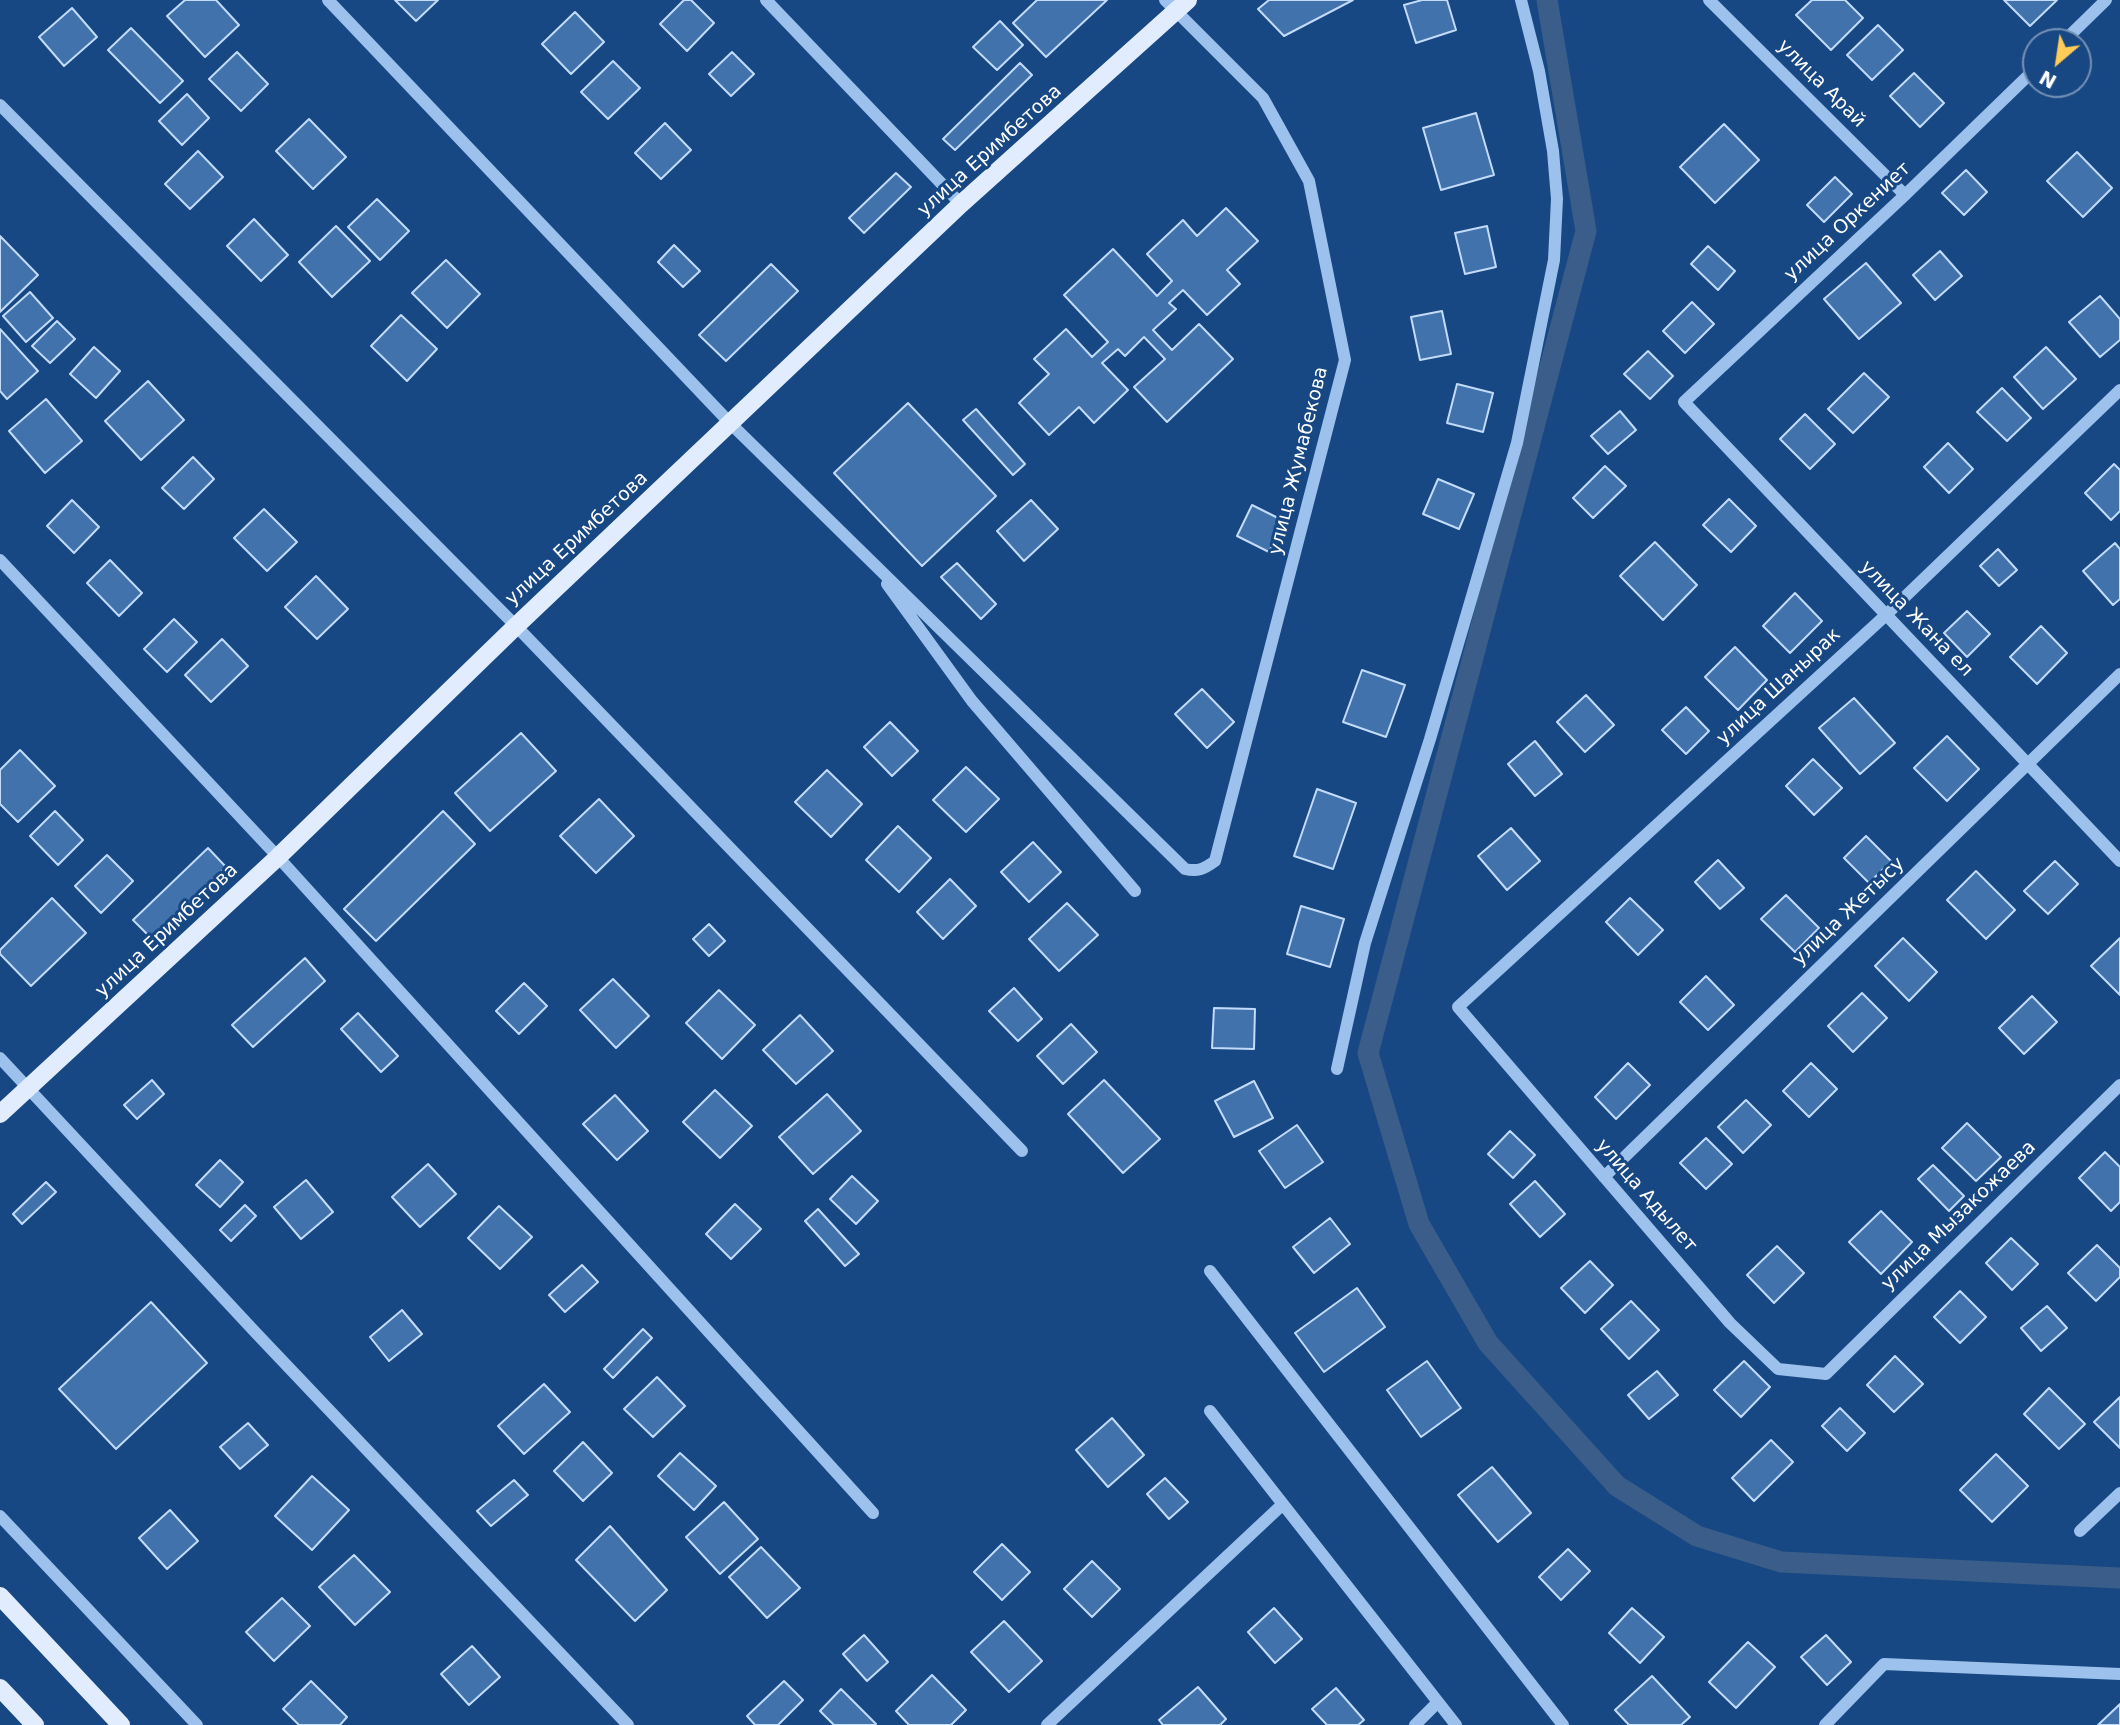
<!DOCTYPE html>
<html>
<head>
<meta charset="utf-8">
<style>
  body { margin:0 }
  #map { position:relative; width:2120px; height:1725px; overflow:hidden; background:#184883; font-family:"DejaVu Sans",sans-serif }
  canvas { display:block }
  .north { position:absolute; left:2022px; top:28px; width:70px; height:70px; box-sizing:border-box; background:#184883; border:2px solid #7491b5; border-radius:50%; rotate:209deg; font-size:19px; font-weight:700; line-height:28px; text-align:center; color:#fff }
  .north::after { content:''; display:block; margin:auto; width:24px; height:32px; background:#ffcc57; clip-path:polygon(50% 0,100% 100%,50% 72%,0 100%) }
</style>
</head>
<body>
<div id="map">
<canvas width="2120" height="1725"></canvas>
<div class="north">N</div>
</div>
<script>
const ctx = document.querySelector('canvas').getContext('2d');
ctx.lineJoin = 'round';
function trace(path, color, width, dash) { ctx.strokeStyle = color; ctx.lineWidth = width; ctx.lineCap = dash ? 'butt' : 'round'; ctx.setLineDash(dash || []); ctx.stroke(path); }
function paint(path, color) { ctx.fillStyle = color; ctx.fill(path, 'evenodd'); }
function label(font, color, halo, rows, align = 'center') {
  ctx.font = font + ' "DejaVu Sans",sans-serif'; ctx.lineWidth = 6; ctx.setLineDash([]); ctx.textBaseline = 'middle'; ctx.strokeStyle = halo; ctx.fillStyle = color; for (const [text, x, y, turn = 0] of rows) {
    ctx.save(); ctx.translate(x, y); ctx.rotate((+turn || 0) * Math.PI / 180); ctx.textAlign = isNaN(turn) ? turn : align; if (halo) ctx.strokeText(text, 0, 0); ctx.fillText(text, 0, 0); ctx.restore();
  }
}
const canal = new Path2D(`
  M1547 0 1586 231 1368 1053 1419 1224 1488 1343 1617 1486 1697 1536 1781 1562 2120 1578`);
const building = new Path2D(`
  M185 0H216L239 25 205 57 167 16Z
  M395 0H438L416 21Z
  M684 0H691L714 23 687 51 660 24Z
  M1037 0H1107L1046 57 1013 23Z
  M1269 0H1353L1284 36 1258 9Z
  M1422 0H1447L1456 30 1416 43 1404 5Z
  M1812 0H1845L1863 18 1831 50 1796 15Z
  M2004 0H2057L2030 26Z
  M72 8 97 37 64 66 39 37Z
  M575 12 604 42 571 74 542 44Z
  M1000 21 1023 45 997 70 973 47Z
  M1878 25 1903 50 1872 80 1847 55Z
  M131 28 183 81 160 103 108 50Z
  M237 52 268 84 241 111 209 79Z
  M732 52 754 74 731 96 709 74Z
  M613 61 640 88 608 119 581 92Z
  M1020 63 1032 75 955 150 943 139Z
  M1914 73 1944 103 1920 127 1890 96Z
  M187 94 209 118 182 145 159 121Z
  M1476 113 1494 175 1441 190 1423 128Z
  M309 119 346 157 313 189 276 151Z
  M665 123 691 150 661 179 635 153Z
  M1724 124 1759 160 1715 203 1680 167Z
  M198 151 223 177 190 209 165 184Z
  M2077 152 2112 188 2083 217 2047 181Z
  M1966 170 1987 192 1964 215 1942 193Z
  M896 173 911 187 864 233 849 218Z
  M1835 177 1852 194 1824 222 1807 205Z
  M377 199 409 231 380 260 348 227Z
  M1226 208 1258 241 1227 270 1240 284 1207 315 1183 290 1169 303 1176 309 1153 330 1172 350 1199 324 1233 359 1167 422 1134 387 1165 359 1144 337 1125 356 1118 349 1102 363 1128 390 1094 423 1079 407 1049 435 1019 403 1049 374 1034 359 1066 329 1092 357 1108 342 1064 295 1113 249 1157 296 1172 281 1147 254 1183 220 1197 236Z
  M254 219 288 255 261 281 227 246Z
  M336 226 370 261 332 297 299 262Z
  M1487 226 1496 267 1465 274 1455 233Z
  M0 236 38 275 0 312Z
  M674 245 700 271 683 287 658 262Z
  M1708 246 1735 271 1718 290 1691 264Z
  M1940 251 1962 276 1935 300 1913 275Z
  M446 260 480 294 447 328 412 293Z
  M1866 263 1901 303 1859 339 1824 299Z
  M771 264 798 291 726 361 699 335Z
  M30 292 53 318 26 342 3 316Z
  M2100 296 2120 319V340L2100 357 2069 322Z
  M1692 302 1714 324 1685 353 1663 331Z
  M1442 311 1451 354 1420 360 1411 317Z
  M401 315 437 349 407 381 371 346Z
  M57 321 75 339 50 363 32 346Z
  M0 329 38 371 7 399 0 391Z
  M94 347 120 371 96 398 70 374Z
  M2046 347 2076 379 2043 409 2014 377Z
  M1648 351 1673 376 1650 399 1624 374Z
  M1864 373 1889 397 1853 433 1828 409Z
  M148 381 184 420 141 460 105 421Z
  M1457 384 1493 393 1483 432 1447 423Z
  M2002 388 2031 418 2007 441 1977 412Z
  M46 399 82 441 45 473 9 431Z
  M908 403 996 496 922 566 834 473Z
  M976 409 1025 464 1013 475 963 420Z
  M1620 411 1636 430 1608 454 1591 436Z
  M1805 414 1835 444 1810 469 1780 439Z
  M1948 443 1973 469 1949 493 1924 467Z
  M193 457 214 479 184 509 162 488Z
  M2114 464 2120 470V511L2111 520 2085 493Z
  M1605 466 1626 486 1593 518 1573 498Z
  M1438 479 1474 494 1459 529 1423 514Z
  M1729 499 1756 526 1731 552 1703 525Z
  M72 500 99 527 74 553 47 526Z
  M1031 500 1058 529 1024 561 997 531Z
  M1252 505 1284 521 1269 552 1237 536Z
  M264 509 297 542 267 571 234 538Z
  M1655 542 1697 585 1663 620 1620 576Z
  M2115 543 2120 549V599L2113 605 2083 571Z
  M1998 549 2017 570 1999 586 1980 566Z
  M110 560 142 593 119 616 87 583Z
  M957 563 996 604 981 619 941 577Z
  M316 576 348 609 317 639 285 607Z
  M1795 593 1822 621 1790 653 1763 626Z
  M1967 611 1990 634 1967 657 1944 633Z
  M174 619 197 642 167 672 144 649Z
  M2041 626 2067 653 2037 684 2010 657Z
  M222 639 248 666 211 702 185 675Z
  M1735 647 1767 680 1738 710 1705 677Z
  M1362 670 1405 685 1386 737 1343 722Z
  M1202 689 1234 722 1207 748 1175 714Z
  M1586 695 1614 725 1585 752 1557 722Z
  M1854 698 1895 743 1860 774 1819 728Z
  M1686 707 1709 731 1686 754 1662 730Z
  M890 722 918 751 892 776 864 747Z
  M521 733 556 771 490 831 455 793Z
  M1947 736 1979 769 1947 801 1914 768Z
  M1535 741 1562 774 1535 796 1508 764Z
  M20 750 55 786 18 822 0 804V770Z
  M1813 759 1842 788 1814 815 1786 786Z
  M966 767 999 799 966 832 933 800Z
  M827 770 862 804 831 837 795 802Z
  M1317 789 1356 803 1333 869 1294 856Z
  M599 799 634 836 596 873 560 836Z
  M55 811 83 840 58 865 30 836Z
  M443 811 475 844 376 941 344 909Z
  M898 826 931 858 899 892 866 860Z
  M1511 828 1540 861 1507 890 1478 856Z
  M1866 836 1891 861 1869 883 1844 858Z
  M1033 842 1061 872 1029 902 1001 872Z
  M208 848 226 867 152 939 133 920Z
  M107 855 133 881 101 913 75 886Z
  M1718 860 1744 888 1720 909 1695 882Z
  M2055 861 2078 884 2048 914 2024 891Z
  M1976 871 2015 910 1986 939 1947 900Z
  M950 879 976 906 943 939 917 912Z
  M1786 895 1819 928 1795 952 1761 919Z
  M52 898 86 933 31 986 0 954V950Z
  M1630 898 1663 930 1638 955 1606 922Z
  M1067 903 1098 935 1059 971 1029 939Z
  M1301 906 1344 919 1330 967 1287 954Z
  M709 924 725 941 709 956 693 939Z
  M1903 938 1937 972 1909 1001 1875 966Z
  M2120 938V995L2091 966Z
  M305 958 325 981 253 1047 232 1025Z
  M1706 976 1734 1005 1708 1030 1680 1002Z
  M613 979 649 1016 616 1048 580 1010Z
  M524 983 547 1006 519 1034 496 1011Z
  M1014 988 1042 1019 1018 1041 989 1011Z
  M719 990 755 1025 722 1059 686 1023Z
  M1862 993 1887 1018 1853 1052 1828 1026Z
  M2032 996 2057 1022 2024 1054 1999 1028Z
  M1214 1008 1255 1009 1254 1049 1212 1048Z
  M358 1013 398 1056 381 1072 341 1029Z
  M800 1015 833 1051 796 1084 763 1050Z
  M1071 1024 1097 1052 1063 1084 1037 1056Z
  M1628 1063 1650 1085 1616 1119 1595 1097Z
  M1811 1063 1837 1089 1809 1117 1783 1091Z
  M152 1080 164 1094 137 1119 124 1105Z
  M1104 1080 1160 1139 1123 1173 1068 1114Z
  M1254 1081 1273 1118 1234 1137 1215 1101Z
  M715 1090 752 1126 720 1158 683 1122Z
  M827 1094 861 1131 813 1174 779 1137Z
  M615 1095 648 1131 617 1160 583 1124Z
  M1746 1100 1771 1125 1743 1153 1718 1127Z
  M1967 1123 2001 1157 1976 1181 1942 1148Z
  M1297 1125 1323 1162 1285 1188 1259 1151Z
  M1510 1131 1535 1155 1513 1178 1488 1154Z
  M1706 1138 1732 1164 1706 1189 1680 1163Z
  M2105 1152 2120 1167V1202L2111 1211 2079 1178Z
  M220 1160 243 1182 220 1207 196 1185Z
  M428 1164 456 1194 420 1227 392 1197Z
  M1933 1165 1964 1196 1949 1211 1918 1179Z
  M852 1176 878 1201 856 1224 830 1199Z
  M306 1180 333 1212 301 1239 274 1207Z
  M1535 1181 1565 1214 1540 1237 1510 1204Z
  M46 1182 56 1192 22 1224 13 1214Z
  M735 1204 761 1229 731 1259 706 1234Z
  M245 1205 256 1216 231 1241 220 1230Z
  M499 1206 532 1237 500 1269 468 1238Z
  M818 1209 859 1254 845 1266 805 1221Z
  M1881 1211 1912 1242 1881 1274 1849 1242Z
  M1330 1218 1350 1244 1314 1273 1293 1247Z
  M2011 1238 2038 1264 2012 1290 1986 1263Z
  M2097 1245 2120 1268V1277L2096 1301 2068 1273Z
  M1777 1246 1804 1273 1774 1303 1747 1275Z
  M1590 1261 1613 1285 1585 1313 1561 1288Z
  M582 1265 598 1282 565 1312 549 1295Z
  M1357 1288 1385 1327 1324 1372 1295 1333Z
  M1960 1291 1986 1317 1960 1343 1934 1317Z
  M1631 1301 1659 1330 1629 1359 1601 1329Z
  M151 1302 207 1363 116 1449 59 1389Z
  M2047 1306 2067 1328 2041 1351 2021 1328Z
  M402 1310 422 1334 389 1361 370 1337Z
  M643 1329 652 1338 613 1378 604 1369Z
  M1895 1356 1923 1384 1894 1412 1867 1385Z
  M1427 1361 1461 1408 1421 1437 1387 1390Z
  M1744 1361 1770 1387 1741 1417 1714 1390Z
  M1657 1371 1678 1395 1649 1419 1628 1395Z
  M657 1377 685 1406 653 1437 624 1409Z
  M544 1384 570 1412 524 1454 498 1426Z
  M2049 1388 2085 1424 2059 1449 2024 1414Z
  M2120 1397V1448L2094 1422Z
  M1840 1408 1865 1433 1847 1451 1822 1426Z
  M1112 1418 1144 1455 1108 1487 1076 1450Z
  M248 1423 268 1445 240 1469 220 1447Z
  M1771 1440 1793 1462 1754 1501 1732 1478Z
  M583 1442 612 1473 583 1501 554 1471Z
  M680 1453 716 1486 694 1510 658 1476Z
  M1996 1454 2028 1486 1992 1522 1960 1490Z
  M1492 1467 1531 1513 1498 1542 1458 1495Z
  M312 1476 349 1510 312 1550 275 1516Z
  M1165 1478 1188 1502 1169 1519 1147 1494Z
  M514 1480 528 1495 491 1526 477 1511Z
  M724 1502 758 1539 720 1574 686 1537Z
  M170 1510 198 1541 167 1569 139 1538Z
  M610 1526 667 1590 635 1621 576 1560Z
  M1002 1544 1030 1572 1002 1600 974 1572Z
  M761 1547 800 1588 767 1618 729 1577Z
  M1568 1549 1590 1571 1561 1600 1539 1577Z
  M354 1555 390 1592 355 1625 319 1587Z
  M1092 1561 1120 1589 1092 1617 1064 1589Z
  M282 1598 310 1626 274 1661 246 1632Z
  M1274 1608 1302 1639 1275 1663 1248 1632Z
  M1632 1608 1664 1637 1640 1663 1609 1633Z
  M1004 1621 1042 1661 1009 1692 971 1652Z
  M864 1635 888 1662 867 1681 843 1654Z
  M1826 1635 1851 1662 1827 1685 1801 1657Z
  M1748 1642 1775 1667 1736 1708 1709 1682Z
  M472 1646 500 1677 469 1705 441 1674Z
  M932 1675 966 1710 951 1725H909L896 1711Z
  M1652 1676 1690 1717 1681 1725H1629L1615 1710Z
  M311 1681 347 1717 340 1725H299L283 1709Z
  M784 1681 803 1700 778 1725H755L747 1716Z
  M1198 1687 1226 1719 1220 1725H1163L1159 1720Z
  M1336 1688 1364 1720 1358 1725H1327L1312 1709Z
  M841 1689 876 1724 875 1725H834L820 1711Z
  M2120 1704V1725H2098Z`);
const minor = new Path2D(`
  M328 0 730 423 1185 869C1198 872 1204 869 1215 861L1345 360 1309 181 1263 98 1165 0
  M766 0 961 204
  M1709 0 1905 195
  M2063 42 2106 0
  M2036 68 1905 195 1684 402 2120 861
  M0 105 516 626 1022 1151
  M2120 390 1886 615 1458 1007 1730 1323 1778 1369 1826 1374 2120 1085
  M0 560 278 857 873 1513
  M887 584 972 701 1135 891
  M0 1058 256 1333 628 1725
  M1337 1069 1365 943 1430 739 1517 443 1554 260 1557 199 1553 151 1539 71 1521 0
  M1604 1177 2120 674
  M1210 1271 1563 1725
  M1210 1411 1456 1725
  M0 1516 197 1725
  M2080 1531 2120 1493
  M1047 1725 1283 1504
  M1415 1725 1438 1702
  M1825 1725 1884 1664 2120 1674`);
const major = new Path2D(`
  M0 1114 278 857 516 626 961 204 1188 0
  M0 1596 121 1725
  M0 1688 35 1725`);
const streetNames = [
  ["улица Арай",1821,84,45],
  ["улица Еримбетова",990,151,-42],
  ["улица Оркениет",1848,222,-43],
  ["улица Жумабекова",1299,461,-76],
  ["улица Еримбетова",577,539,-43],
  ["улица Жана ел",1916,619,46],
  ["улица Шанырак",1779,687,-43],
  ["улица Жетысу",1849,912,-44],
  ["улица Еримбетова",167,931,-43],
  ["улица Адылет",1646,1196,49],
  ["улица Мызакожаева",1959,1216,-44]
];
trace(canal, '#3a5e89', 21);
paint(building, '#4172ac');
trace(building, '#c1dbf9', 2);
trace(minor, '#9cc1ec', 12);
trace(major, '#e1edff', 18);
label('19px', '#fff', '#184883', streetNames);
</script>
</body>
</html>
